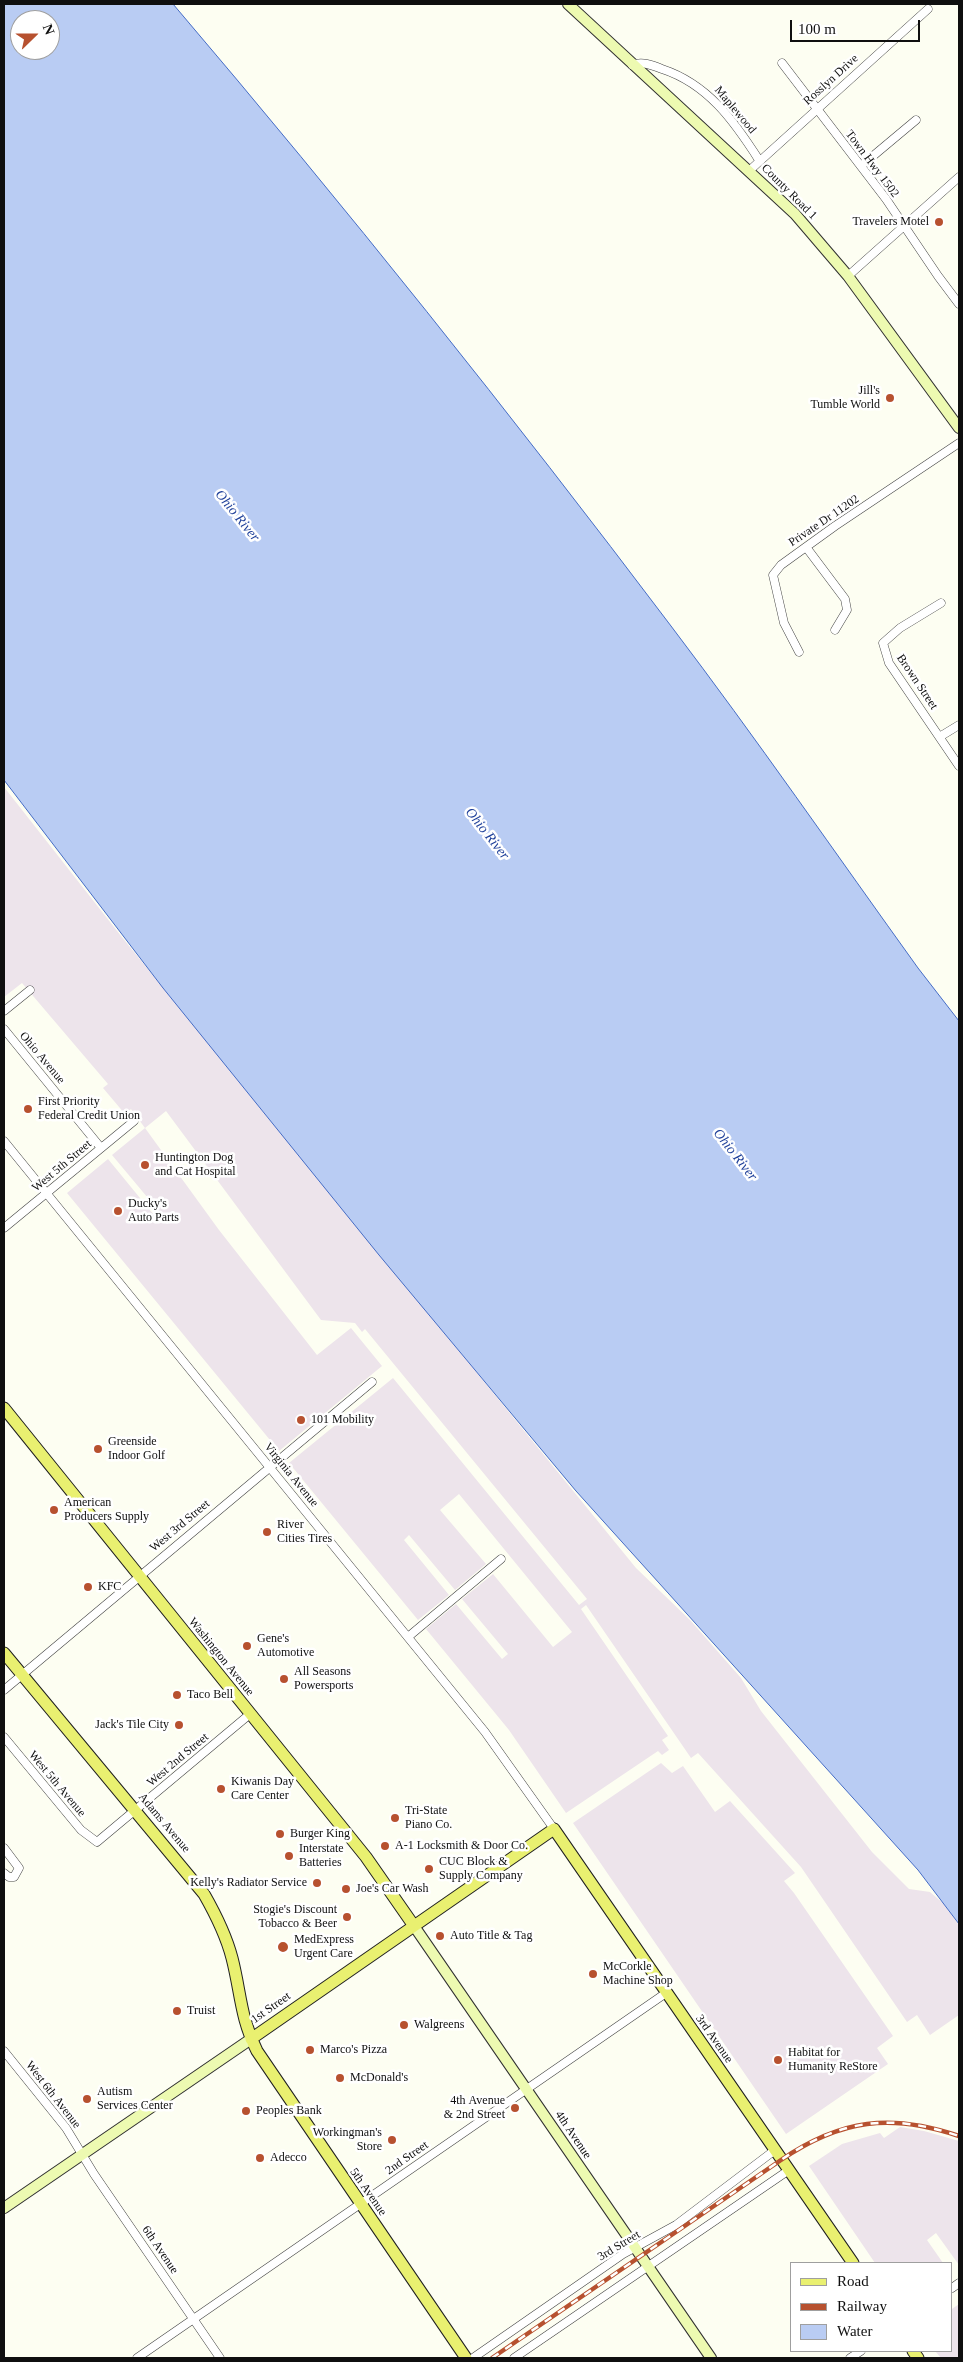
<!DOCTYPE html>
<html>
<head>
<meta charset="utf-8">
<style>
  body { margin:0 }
  #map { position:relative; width:963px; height:2362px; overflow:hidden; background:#fdfef2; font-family:Georgia,serif }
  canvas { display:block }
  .frame { position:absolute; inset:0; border:5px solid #0f0f0f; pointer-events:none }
  .legend { position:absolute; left:790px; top:2262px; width:162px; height:90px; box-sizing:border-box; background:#fff; border:1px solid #9f9f9f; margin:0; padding:6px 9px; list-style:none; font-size:15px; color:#0f0f0f }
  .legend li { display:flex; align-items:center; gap:10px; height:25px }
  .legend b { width:25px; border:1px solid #9f9f9f }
  .north { position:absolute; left:10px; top:10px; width:50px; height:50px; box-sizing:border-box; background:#fff; border:1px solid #9f9f9f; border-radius:50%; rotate:68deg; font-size:14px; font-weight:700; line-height:20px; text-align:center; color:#0f0f0f }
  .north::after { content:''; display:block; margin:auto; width:18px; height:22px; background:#b7512f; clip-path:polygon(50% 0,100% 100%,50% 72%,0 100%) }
  .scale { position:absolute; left:790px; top:20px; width:130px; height:22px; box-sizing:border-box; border:2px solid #0f0f0f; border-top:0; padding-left:6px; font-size:15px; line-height:18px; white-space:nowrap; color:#0f0f0f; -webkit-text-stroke:4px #fff; paint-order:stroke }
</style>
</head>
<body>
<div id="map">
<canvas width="963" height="2362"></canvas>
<div class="frame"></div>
<ul class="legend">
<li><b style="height:6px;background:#e9f070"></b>Road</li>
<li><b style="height:6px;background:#b7512f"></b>Railway</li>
<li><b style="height:14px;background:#b9ccf3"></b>Water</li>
</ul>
<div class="north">N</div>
<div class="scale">100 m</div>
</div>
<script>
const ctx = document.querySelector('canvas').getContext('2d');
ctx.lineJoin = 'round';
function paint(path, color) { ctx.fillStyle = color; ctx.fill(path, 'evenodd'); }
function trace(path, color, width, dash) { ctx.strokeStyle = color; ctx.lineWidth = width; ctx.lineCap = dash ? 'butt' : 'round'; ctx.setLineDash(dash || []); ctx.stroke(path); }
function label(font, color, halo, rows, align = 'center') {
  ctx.font = font + ' Georgia,serif'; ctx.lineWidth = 5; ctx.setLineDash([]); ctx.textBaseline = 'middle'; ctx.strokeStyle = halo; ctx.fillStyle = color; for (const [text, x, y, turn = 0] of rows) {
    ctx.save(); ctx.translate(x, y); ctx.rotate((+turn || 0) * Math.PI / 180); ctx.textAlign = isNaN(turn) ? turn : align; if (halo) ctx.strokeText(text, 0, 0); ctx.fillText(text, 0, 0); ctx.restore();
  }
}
const industrial = new Path2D(`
  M4 787 121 936 636 1568 690 1620 741 1678 761 1711 872 1852 909 1889 930 1892 944 1904 959 1925V2015L930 2035 917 2015 907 2022 801 1867 698 1753 691 1758 586 1605 581 1609 668 1736 662 1740 669 1750 662 1755 658 1751 566 1813 509 1730 426 1629 456 1604 502 1659 508 1654 462 1599 493 1574 553 1647 572 1632 459 1494 440 1510 486 1564 455 1590 409 1535 404 1540 449 1595 418 1620 289 1463 393 1378 579 1605 587 1599 365 1329 362 1332 355 1323 321 1320 166 1111 145 1128 219 1230 317 1355 351 1328 382 1366 279 1451 67 1193 108 1159 158 1220 163 1216 112 1155 145 1128 131 1109 125 1114 103 1088 108 1084 22 983 4 997Z
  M661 1763 672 1773 683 1766 715 1812 730 1801 795 1873 784 1881 794 1893 893 2036 877 2048 888 2064 786 2134 573 1823Z
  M900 2127 924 2131 959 2141V2265L936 2233 927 2240 943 2263H875L809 2166 842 2144 880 2133 884 2138Z
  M959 2304V2358H941L935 2351H952V2309Z`);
const water = new Path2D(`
  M4 4H173C345 206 511 414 671 626 756 738 836 854 918 968L959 1021V1924L918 1870 576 1491 379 1255 163 988 4 780ZM20 20H50V50H20Z`);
const street = new Path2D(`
  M782 63 886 199 938 276 959 304
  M632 65C642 61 652 65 662 69 708 84 734 121 759 160
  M861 166 916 120
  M750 170 928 9
  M848 276 959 177
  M806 547 845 599 847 610 835 630
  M941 603 900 628 883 643 889 663 959 766
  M799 652 784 623 773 575 781 565 835 526 959 443
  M941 736 959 725
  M4 1011 30 990
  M4 1029 101 1148
  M4 1141 485 1732 554 1829
  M4 1228 134 1121
  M408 1637 501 1559
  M4 1690 372 1382
  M4 1737 81 1830 97 1842 250 1714
  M4 1848 19 1868 14 1877H9L4 1873
  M4 2051 66 2128 94 2174 220 2358
  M952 2288 959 2283
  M137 2358 666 1993
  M473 2358 623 2254 676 2225 775 2150
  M514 2358 789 2170
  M850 2358 861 2351`);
const secondary = new Path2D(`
  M568 4 795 214 848 276 959 428
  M414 1926 711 2358
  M4 2208 251 2039`);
const primary = new Path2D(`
  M4 1408 366 1857 414 1926
  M4 1653 204 1894C216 1915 226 1935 232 1958 241 1993 240 2017 257 2051L466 2358
  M251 2039 554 1829 853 2263
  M913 2351 918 2358`);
const rail = new Path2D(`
  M492 2358 781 2160C841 2119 891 2113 959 2136`);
const markers = [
  [939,222,5,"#b7512f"],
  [890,398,5,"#b7512f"],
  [28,1109,5,"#b7512f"],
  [145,1165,5,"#b7512f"],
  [118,1211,5,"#b7512f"],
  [301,1420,5,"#b7512f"],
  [98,1449,5,"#b7512f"],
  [54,1510,5,"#b7512f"],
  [267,1532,5,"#b7512f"],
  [88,1587,5,"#b7512f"],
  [247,1646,5,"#b7512f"],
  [284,1679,5,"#b7512f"],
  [177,1695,5,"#b7512f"],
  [179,1725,5,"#b7512f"],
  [221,1789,5,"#b7512f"],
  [395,1818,5,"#b7512f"],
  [280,1834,5,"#b7512f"],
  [385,1846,5,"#b7512f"],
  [289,1856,5,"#b7512f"],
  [429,1869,5,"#b7512f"],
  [317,1883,5,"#b7512f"],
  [346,1889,5,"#b7512f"],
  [347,1917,5,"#b7512f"],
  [440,1936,5,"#b7512f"],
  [283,1947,6,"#b7512f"],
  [593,1974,5,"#b7512f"],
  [177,2011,5,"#b7512f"],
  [404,2025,5,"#b7512f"],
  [310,2050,5,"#b7512f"],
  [778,2060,5,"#b7512f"],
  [340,2078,5,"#b7512f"],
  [87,2099,5,"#b7512f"],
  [515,2108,5,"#b7512f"],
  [246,2111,5,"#b7512f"],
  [392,2140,5,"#b7512f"],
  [260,2158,5,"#b7512f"]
];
const streetNames = [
  ["Rosslyn Drive",831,80,-42],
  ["Maplewood",735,110,50],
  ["Town Hwy 1502",872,164,53],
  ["County Road 1",789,192,45],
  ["Private Dr 11202",824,521,-34],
  ["Brown Street",917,682,56],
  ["Ohio Avenue",42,1058,50],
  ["West 5th Street",62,1166,-40],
  ["Virginia Avenue",291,1475,51],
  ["West 3rd Street",180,1526,-40],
  ["Washington Avenue",221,1657,51],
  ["West 2nd Street",178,1760,-40],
  ["West 5th Avenue",57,1784,50],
  ["Adams Avenue",164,1823,50],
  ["1st Street",271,2008,-35],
  ["3rd Avenue",714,2039,55],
  ["West 6th Avenue",53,2095,52],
  ["4th Avenue",573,2135,56],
  ["2nd Street",407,2158,-35],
  ["5th Avenue",368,2192,55],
  ["3rd Street",619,2246,-31],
  ["6th Avenue",160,2250,56]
];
const poiNames = [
  ["Travelers Motel",929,222,"right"],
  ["Jill's",880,391,"right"],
  ["Tumble World",880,405,"right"],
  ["First Priority",38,1102],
  ["Federal Credit Union",38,1116],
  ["Huntington Dog",155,1158],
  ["and Cat Hospital",155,1172],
  ["Ducky's",128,1204],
  ["Auto Parts",128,1218],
  ["101 Mobility",311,1420],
  ["Greenside",108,1442],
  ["Indoor Golf",108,1456],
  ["American",64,1503],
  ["Producers Supply",64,1517],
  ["River",277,1525],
  ["Cities Tires",277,1539],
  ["KFC",98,1587],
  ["Gene's",257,1639],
  ["Automotive",257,1653],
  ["All Seasons",294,1672],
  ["Powersports",294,1686],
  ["Taco Bell",187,1695],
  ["Jack's Tile City",169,1725,"right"],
  ["Kiwanis Day",231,1782],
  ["Care Center",231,1796],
  ["Tri-State",405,1811],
  ["Piano Co.",405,1825],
  ["Burger King",290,1834],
  ["A-1 Locksmith & Door Co.",395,1846],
  ["Interstate",299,1849],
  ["Batteries",299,1863],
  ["CUC Block &",439,1862],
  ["Supply Company",439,1876],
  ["Kelly's Radiator Service",307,1883,"right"],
  ["Joe's Car Wash",356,1889],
  ["Stogie's Discount",337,1910,"right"],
  ["Tobacco & Beer",337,1924,"right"],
  ["Auto Title & Tag",450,1936],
  ["MedExpress",294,1940],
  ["Urgent Care",294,1954],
  ["McCorkle",603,1967],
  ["Machine Shop",603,1981],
  ["Truist",187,2011],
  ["Walgreens",414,2025],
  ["Marco's Pizza",320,2050],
  ["Habitat for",788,2053],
  ["Humanity ReStore",788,2067],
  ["McDonald's",350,2078],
  ["Autism",97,2092],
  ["Services Center",97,2106],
  ["4th Avenue",505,2101,"right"],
  ["& 2nd Street",505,2115,"right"],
  ["Peoples Bank",256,2111],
  ["Workingman's",382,2133,"right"],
  ["Store",382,2147,"right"],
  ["Adecco",270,2158]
];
const waterNames = [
  ["Ohio River",237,516,51],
  ["Ohio River",487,834,52],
  ["Ohio River",735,1155,52]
];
paint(industrial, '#ede4eb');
paint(water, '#b9ccf3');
trace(water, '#456cc5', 1);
trace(street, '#424242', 9);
trace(secondary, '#313131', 12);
trace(primary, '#202020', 13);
trace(street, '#fff', 8);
trace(secondary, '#edfab1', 10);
trace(primary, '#e9f070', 11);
trace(rail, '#b7512f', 4.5);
trace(rail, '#fff', 2.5, [8]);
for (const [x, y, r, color] of markers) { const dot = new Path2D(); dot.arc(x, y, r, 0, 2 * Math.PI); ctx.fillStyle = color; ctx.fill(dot); trace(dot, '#fff', 2); }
label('12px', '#0f0f0f', '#fff', streetNames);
label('12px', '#0f0f0f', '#fff', poiNames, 'left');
label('italic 14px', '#1f409a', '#fff', waterNames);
</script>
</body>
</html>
